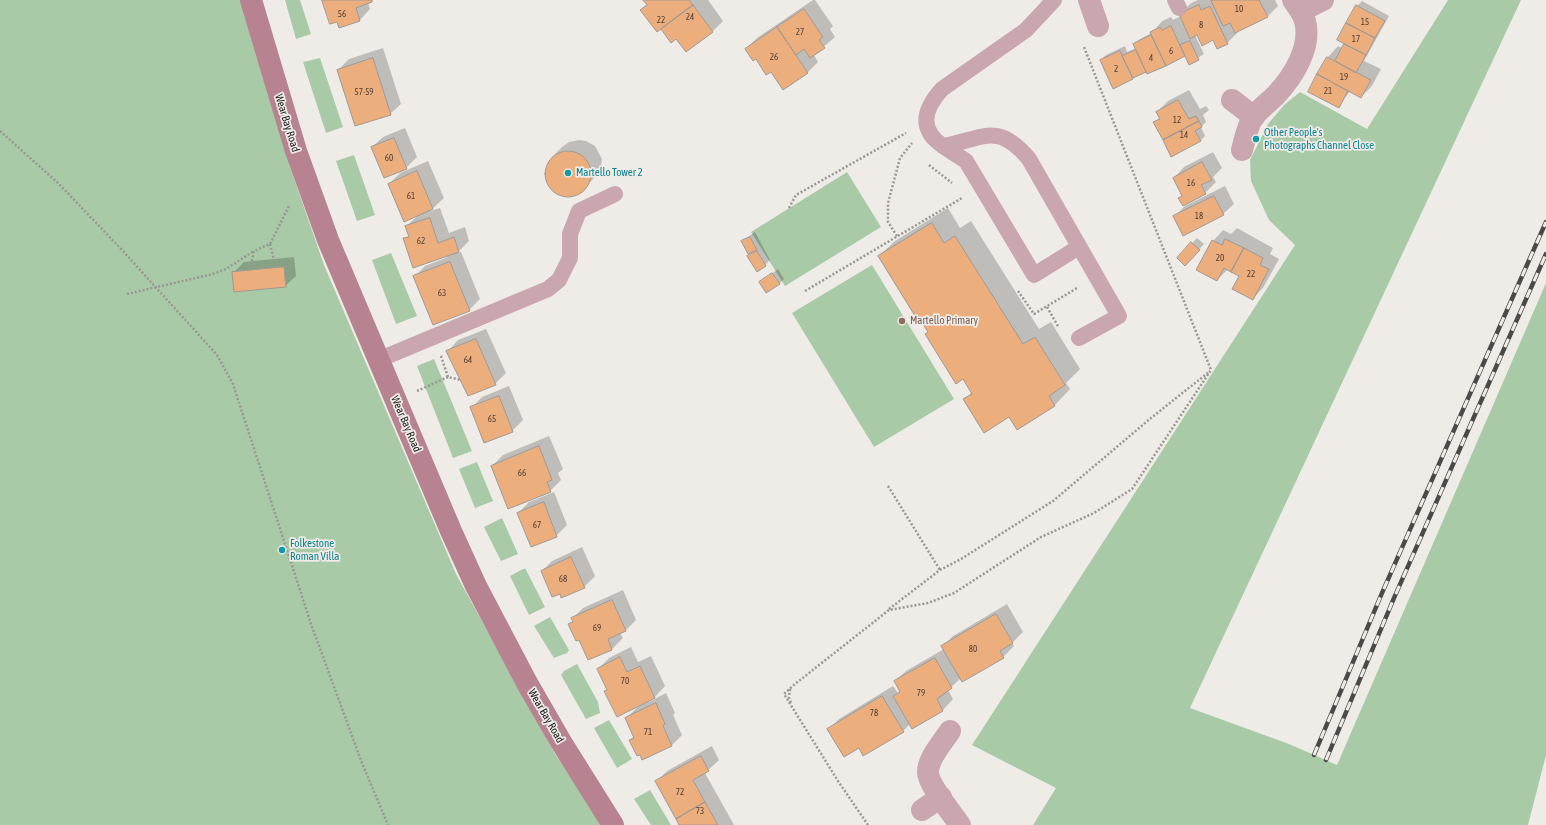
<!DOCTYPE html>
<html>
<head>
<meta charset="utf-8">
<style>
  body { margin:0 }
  canvas { display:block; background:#efece7 }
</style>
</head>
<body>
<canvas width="1546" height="825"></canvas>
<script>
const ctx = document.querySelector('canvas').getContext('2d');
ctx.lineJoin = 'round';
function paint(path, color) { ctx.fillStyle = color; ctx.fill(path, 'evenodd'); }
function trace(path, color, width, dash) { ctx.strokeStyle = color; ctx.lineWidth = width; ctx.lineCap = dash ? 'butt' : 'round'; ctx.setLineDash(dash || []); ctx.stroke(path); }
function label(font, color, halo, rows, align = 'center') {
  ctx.font = font + ' "Asap Condensed",sans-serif'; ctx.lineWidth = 3.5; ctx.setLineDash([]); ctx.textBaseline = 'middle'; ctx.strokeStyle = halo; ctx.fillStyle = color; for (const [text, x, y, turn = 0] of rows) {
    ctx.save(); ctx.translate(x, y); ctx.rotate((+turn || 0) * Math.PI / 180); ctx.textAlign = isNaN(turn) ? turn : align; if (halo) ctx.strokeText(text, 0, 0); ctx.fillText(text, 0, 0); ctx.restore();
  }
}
const green = new Path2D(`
  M0 0H240L290 167 324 265 456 574 555 754 604 825H0Z
  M285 0H300L311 34 296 39Z
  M1448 0H1521L1190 708 1289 744 1337 765 1546 283V755L1528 825H1033L1056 788 972 745 1295 245 1269 220 1251 181 1250 160 1268 124 1284 105 1300 92 1367 129Z
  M320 58 343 127 326 133 303 62Z
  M354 155 375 215 357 221 336 161Z
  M847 172 881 227 785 286 751 232Z
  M391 253 417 316 396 324 372 260Z
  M872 265 954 399 874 447 792 313Z
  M434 359 472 451 453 458 417 366Z
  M477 462 493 501 475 508 459 469Z
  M502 518 518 554 501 561 484 527Z
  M525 568 545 607 529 615 510 576Z
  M550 617 569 650 567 653 554 658 534 626Z
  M577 664 598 702 600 713 586 719 561 675 564 671Z
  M609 720 632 759 617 768 594 728Z
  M650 790 671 825H651L634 799Z`);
const shadow = new Path2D(`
  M323 0H373L368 3 370 9 360 20 339 27 337 21Z
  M644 0H708L723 21 713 31 686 51 676 38 661 28 641 10 647 4Z
  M813 0H815L833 26 830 29 835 37 814 55 818 62 808 72 783 89 771 71 746 49 757 38Z
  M1198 0H1275L1278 6 1267 17 1237 31 1238 32 1227 43 1198 34 1195 35 1204 54 1190 63 1186 55 1148 73 1147 70 1114 88 1101 60 1106 55 1125 46 1127 52 1136 48 1134 44 1140 39 1152 33 1162 21 1171 17 1173 20 1181 16 1180 14 1191 3Z
  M1362 1 1389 16 1364 61 1381 69 1372 86 1361 97 1350 91 1338 107 1309 91 1328 57 1338 46 1343 49 1357 6Z
  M383 48 401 104 390 114 338 70 349 59Z
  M1189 90 1200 109 1206 106 1209 110 1203 115 1206 122 1201 127 1205 136 1200 141 1155 122 1160 117 1157 112 1168 101Z
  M405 128 417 157 406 168 372 147 383 137Z
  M579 140 586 141 595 146 602 159 601 166 598 174 581 192 572 196H564L555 192 549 186 545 177 546 169 551 158 562 147 569 142Z
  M1213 152 1222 168 1213 177 1216 182 1205 193 1180 198 1183 195 1174 178 1184 167Z
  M428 161 444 198 430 211 440 208 449 233 465 227 469 241 457 253 461 252 480 299 469 310 415 276 425 266 448 257 405 239 409 235 406 227 418 215 389 184 400 173Z
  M1225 186 1234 204 1223 214 1175 216 1185 206Z
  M948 208 960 228 971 221 1039 329 1051 322 1080 369 1066 383 1070 389 1055 405 1009 416 964 400 972 392 879 256 895 241Z
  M1237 228 1273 248 1270 254 1279 259 1263 288 1253 298 1240 276 1228 269 1217 280 1213 241 1223 230 1231 234Z
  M755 232 770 260 765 265 749 256 753 252 742 241Z
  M1197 238 1204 244 1185 264 1178 258Z
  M294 257 296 276 285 286 233 273 244 262Z
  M778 269 784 279 779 284 760 282Z
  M486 329 506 373 495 384 448 351 458 340Z
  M509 386 523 420 512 431 472 407 482 397Z
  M549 436 563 469 558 473 561 480 550 491 492 466 503 455Z
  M554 492 567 525 556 536 518 513 529 502Z
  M582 547 595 576 584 587 560 592 542 571 552 561Z
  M623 590 636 620 626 630 620 633 623 638 612 649 589 659 579 639 569 624 573 621 572 619 583 608Z
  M1007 604 1023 632 1012 643 1014 646 1003 657 961 678 948 690 953 699 943 710 912 728 910 724 903 731 864 755 859 747 829 729 839 719 893 686 898 693 900 690 895 681 906 671 944 649 943 646 953 636Z
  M631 647 638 662 651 656 665 686 655 697 648 700 649 702 666 693 675 713 673 715 682 735 672 745 630 740 634 736 626 718 640 705 605 691 608 689 598 669 609 658Z
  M712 746 719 760 705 773 734 825H680L656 782 667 771Z`);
const building = new Path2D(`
  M322 0H372V2L356 8 360 21 339 28 337 22 330 24Z
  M643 0H689L693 5 657 32 640 10 647 5Z
  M1214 0H1259L1268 17 1235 33 1230 23 1223 26 1211 1Z
  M693 5 713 32 686 52 676 39 671 43 661 29Z
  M1199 5 1201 10 1210 6 1228 44 1217 49 1213 40 1202 46 1197 35 1190 39 1179 14Z
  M1356 5 1385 21 1375 38 1346 23Z
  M804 9 823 37 819 40 825 48 810 58 804 49 796 55 777 27Z
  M1346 23 1375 38 1366 55 1337 40Z
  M1171 26 1185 56 1166 66 1150 32 1160 27 1162 30Z
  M777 27 808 73 783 90 771 72 766 75 756 59 753 61 745 49Z
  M1151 35 1166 66 1147 74 1133 44Z
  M1190 41 1199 60 1189 65 1180 45Z
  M1344 44 1366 55 1356 73 1335 61Z
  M1136 50 1146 72 1133 78 1122 56Z
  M1120 51 1133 79 1113 89 1100 60Z
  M1327 57 1371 80 1361 98 1317 74Z
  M373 58 391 115 355 126 337 70Z
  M1317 74 1348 91 1339 108 1308 92Z
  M1178 100 1189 119 1196 116 1199 121 1163 140 1153 122 1160 119 1156 112Z
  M1199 121 1202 127 1195 131 1201 141 1171 157 1163 140Z
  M394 138 407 169 384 178 371 147Z
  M545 174a23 23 0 1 1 46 0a23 23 0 1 1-46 0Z
  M1202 162 1212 180 1201 185 1206 194 1183 206 1178 198 1182 196 1173 178Z
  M417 171 433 209 404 222 388 184Z
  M1214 196 1224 215 1183 236 1173 216Z
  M430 218 438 243 454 237 459 252 413 268 403 238 409 237 405 226Z
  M932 223 944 243 955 236 1023 344 1035 337 1065 385 1049 396 1055 406 1017 430 1009 417 984 433 963 399 972 394 963 379 956 384 925 334 928 332 917 315 915 316 878 256Z
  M750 237 757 250 748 254 741 241Z
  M1225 239 1244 248 1231 272 1224 268 1217 281 1196 270 1212 240 1222 245Z
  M1191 242 1200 250 1185 266 1177 258Z
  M1244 248 1263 258 1260 265 1269 269 1253 300 1232 289 1239 276 1231 272Z
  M757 251 766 266 757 272 747 256Z
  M450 262 470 311 433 325 413 276Z
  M284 267 286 287 234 292 232 272Z
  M772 273 780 284 766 293 759 282Z
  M476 339 496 385 468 396 446 351Z
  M499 396 513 432 484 443 470 407Z
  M539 446 552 480 547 482 551 492 508 509 491 466Z
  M544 502 557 537 531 547 517 513Z
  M571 557 585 588 561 598 560 594 552 597 541 571Z
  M612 600 626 631 608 639 612 650 588 660 579 640 576 641 568 624 573 622 571 618Z
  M996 614 1013 643 1000 651 1004 658 962 682 941 646Z
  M620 657 627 672 640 666 655 698 617 717 604 691 607 690 597 669Z
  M935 658 952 688 937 699 943 711 912 729 893 696 900 692 894 681Z
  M882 696 904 732 863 756 859 748 844 757 827 729Z
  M656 703 665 724 663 726 672 746 642 760 640 755 637 756 629 740 634 738 625 718Z
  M701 756 709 771 693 780 705 802 676 819 655 781Z
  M705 802 718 825H679L676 819Z`);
const path = new Path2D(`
  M0 131 59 184 122 250 217 355 233 384 311 624 362 763 388 825
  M929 165 952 183
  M789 208 796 195 906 133
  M897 236 888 222V203L900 158 912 143
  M270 244 274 260
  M251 265 254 251 270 244 289 206
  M805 291 962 198
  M1018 291 1034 314 1077 288
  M127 294 213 274 226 269 254 251
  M1047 307 1059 328
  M441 356 448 377 461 380
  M417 391 448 377
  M888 486 940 570
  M889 609 940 570 961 559 1053 501 1151 418 1209 372
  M790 689 789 698 791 703
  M868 825 838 781 784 694 795 684 889 610 928 603 954 593 1041 537 1094 513 1132 489 1211 370 1084 47`);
const lane = new Path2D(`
  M1054 0 1026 30 942 89C924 109 918 129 943 146 983 139 997 121 1029 159L1119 316 1079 338
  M1175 0 1179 8
  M943 146 966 161 1034 275 1079 247
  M378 360 548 289 559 280 570 258V234L579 211 615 194`);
const street = new Path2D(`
  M1089 0 1098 26
  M1301 11 1323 0
  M1232 100 1254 117
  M1242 150C1245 139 1247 126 1254 116 1261 108 1269 102 1276 95 1293 77 1312 47 1305 21 1303 13 1298 7 1293 0
  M950 731C943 742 928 758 928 772 928 785 952 813 960 825
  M922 810 941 797`);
const secondary = new Path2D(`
  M251 0 296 151 328 240 451 531 476 586 527 683 561 742 613 825`);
const rail = new Path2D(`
  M1314 755 1382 593 1546 222
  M1326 760 1394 598 1546 254`);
const markers = [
  [1256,139,4,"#0f9aa8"],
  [568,173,4,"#0f9aa8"],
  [902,321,4,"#8d6e63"],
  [282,550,4,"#0f9aa8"]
];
const numberNames = [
  ["10",1239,9],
  ["56",342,14],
  ["24",690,17],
  ["22",661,20],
  ["15",1365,22],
  ["8",1201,25],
  ["27",800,32],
  ["17",1356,39],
  ["6",1171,51],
  ["26",774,57],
  ["4",1151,58],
  ["2",1116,69],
  ["19",1344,77],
  ["21",1328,91],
  ["57-59",364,92],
  ["12",1177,120],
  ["14",1184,135],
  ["60",389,158],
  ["16",1191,183],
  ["61",411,196],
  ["18",1199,216],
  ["62",421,241],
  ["20",1220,258],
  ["22",1251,274],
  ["63",442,293],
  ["64",468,360],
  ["65",492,419],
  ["66",522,473],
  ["67",537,525],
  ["68",563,579],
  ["69",597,628],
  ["80",973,649],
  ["70",625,681],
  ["79",921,693],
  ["78",874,713],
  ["71",648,732],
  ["72",680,792],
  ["73",700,811]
];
const streetNames = [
  ["Wear Bay Road",287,123,73],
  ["Wear Bay Road",406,424,67],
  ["Wear Bay Road",546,716,60]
];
const cultureNames = [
  ["Other People's",1264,133],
  ["Photographs Channel Close",1264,146],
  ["Martello Tower 2",576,173],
  ["Folkestone",290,544],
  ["Roman Villa",290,557]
];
const educationNames = [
  ["Martello Primary",910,321]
];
paint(green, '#a9caa7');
paint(shadow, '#0003');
paint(building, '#edae7e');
trace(building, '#9e9996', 1);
trace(path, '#999794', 2.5, [2, 2]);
trace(lane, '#caa6af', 16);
trace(street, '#caa6af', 22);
trace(secondary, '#b78391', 22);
trace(rail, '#4b4a48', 4.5);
trace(rail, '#efece7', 3, [9]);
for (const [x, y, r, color] of markers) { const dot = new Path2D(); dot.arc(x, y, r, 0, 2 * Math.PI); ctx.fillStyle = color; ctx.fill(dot); trace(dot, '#efece7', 1.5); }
label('9px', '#514034', null, numberNames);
label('11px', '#1d1c1b', '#efece7', streetNames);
label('11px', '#0d838f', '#efece7', cultureNames, 'left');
label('11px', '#785e54', '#efece7', educationNames, 'left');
</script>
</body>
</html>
